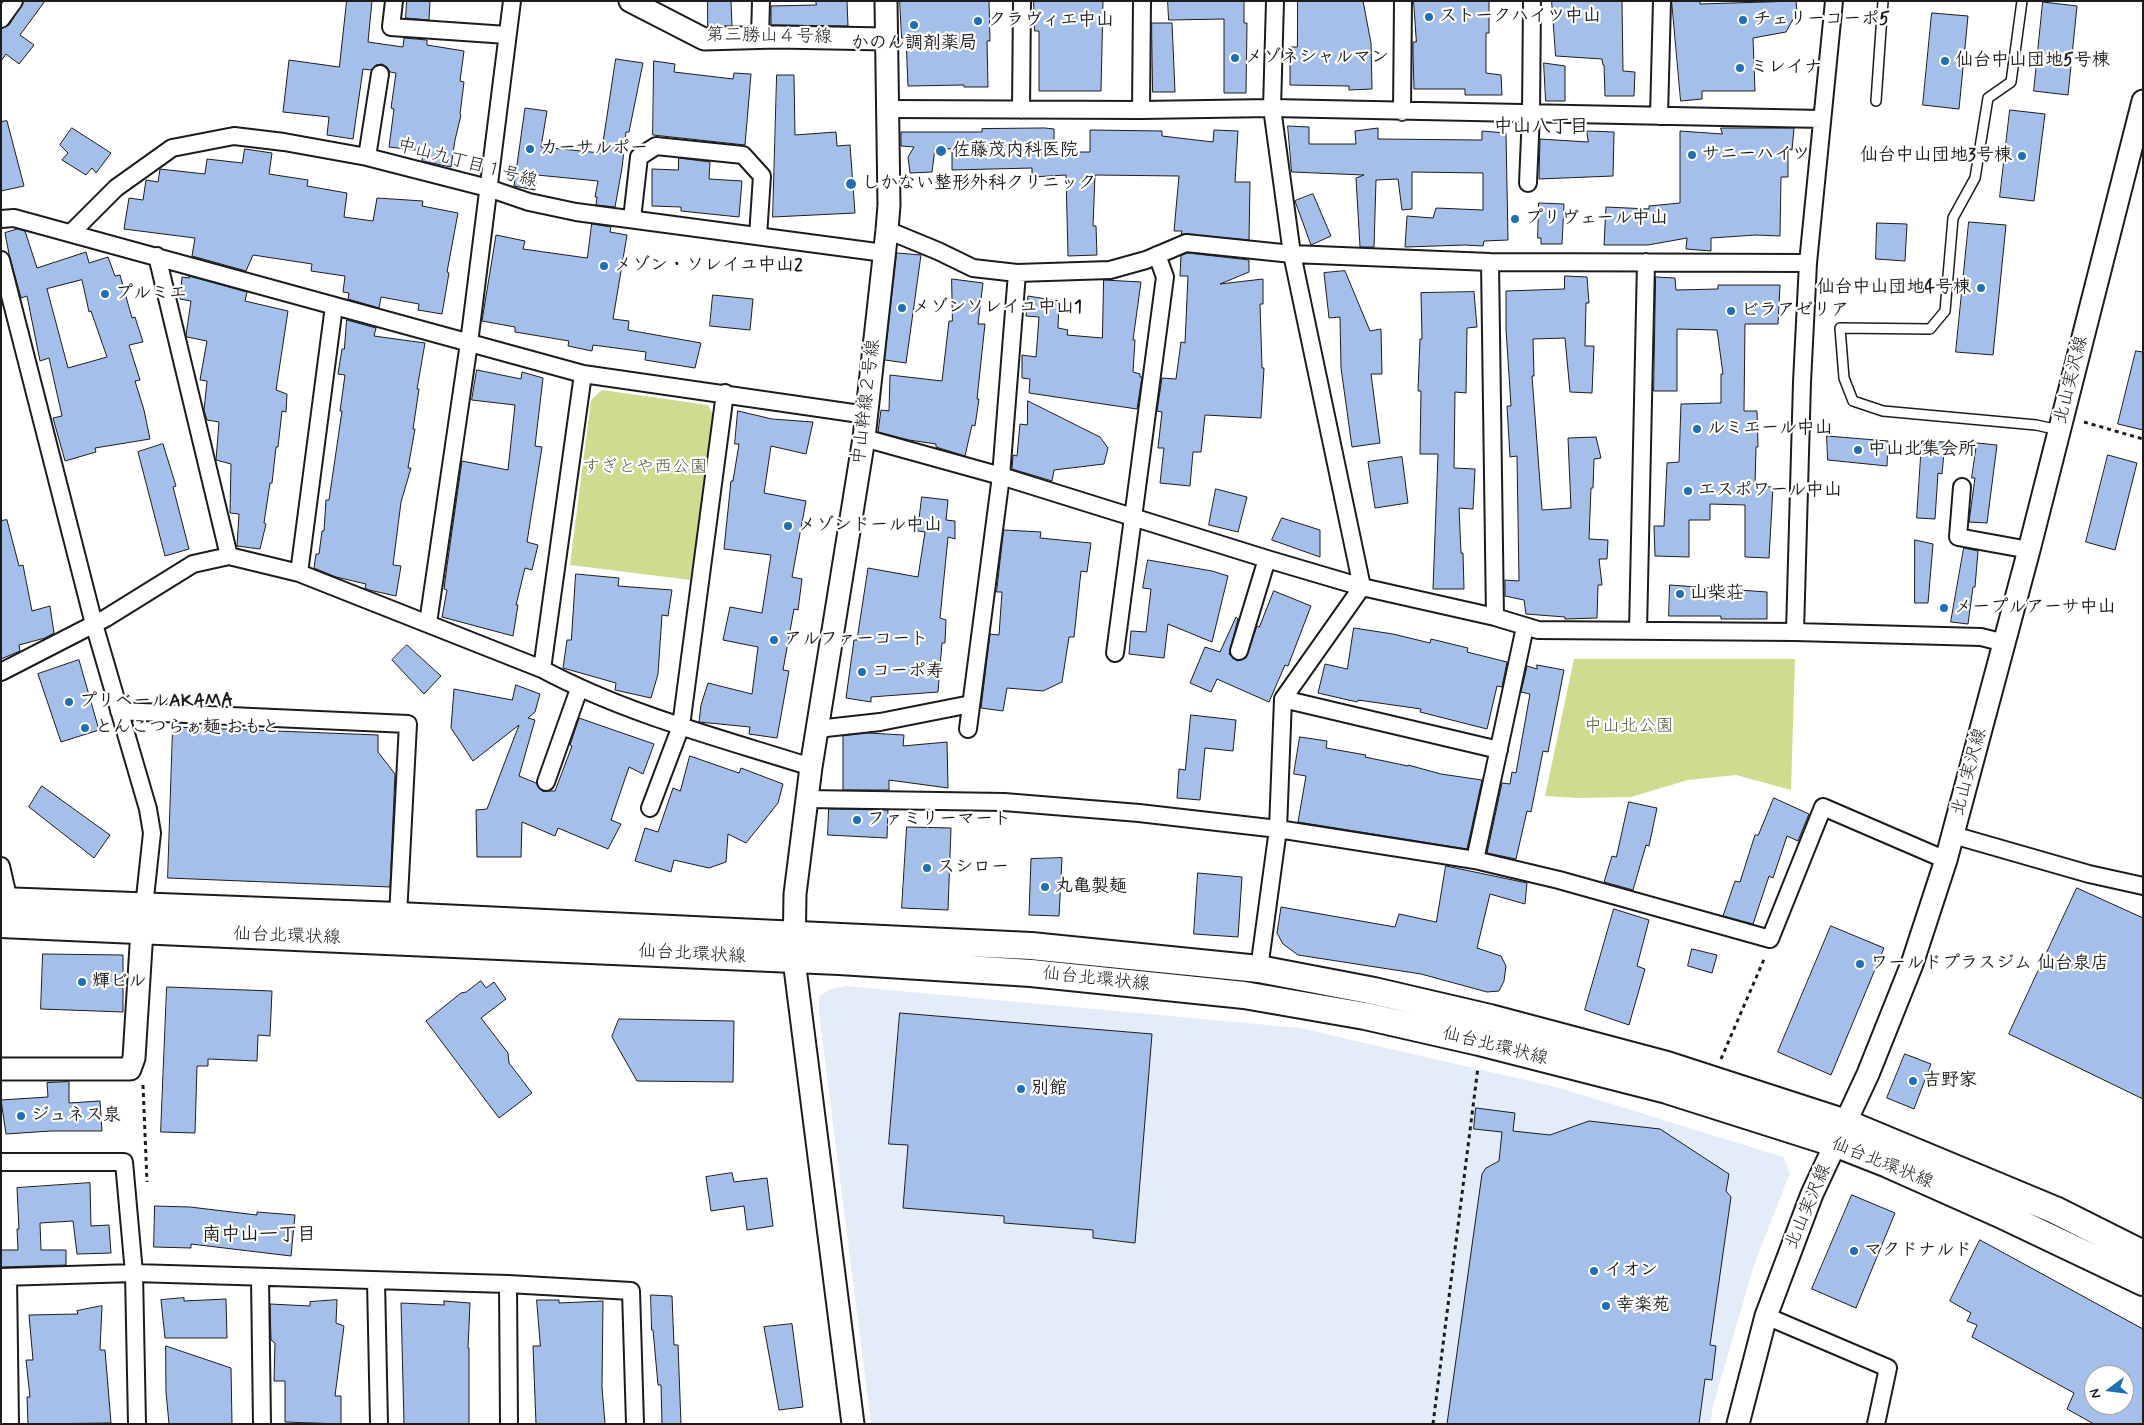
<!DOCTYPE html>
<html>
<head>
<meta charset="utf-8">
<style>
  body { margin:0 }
  #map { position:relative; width:2144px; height:1425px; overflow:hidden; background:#fff; font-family:Mynerve,sans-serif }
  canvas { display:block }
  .frame { position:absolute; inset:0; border:2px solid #1c1c1c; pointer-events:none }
  .north { position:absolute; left:2084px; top:1365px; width:50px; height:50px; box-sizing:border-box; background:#fff; border:1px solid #a4a4a4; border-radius:50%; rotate:255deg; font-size:14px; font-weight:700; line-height:20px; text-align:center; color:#1c1c1c }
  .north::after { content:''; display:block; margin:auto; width:18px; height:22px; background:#1f6fb2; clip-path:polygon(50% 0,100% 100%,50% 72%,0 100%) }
</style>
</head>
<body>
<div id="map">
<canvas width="2144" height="1425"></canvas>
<div class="frame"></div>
<div class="north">N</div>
</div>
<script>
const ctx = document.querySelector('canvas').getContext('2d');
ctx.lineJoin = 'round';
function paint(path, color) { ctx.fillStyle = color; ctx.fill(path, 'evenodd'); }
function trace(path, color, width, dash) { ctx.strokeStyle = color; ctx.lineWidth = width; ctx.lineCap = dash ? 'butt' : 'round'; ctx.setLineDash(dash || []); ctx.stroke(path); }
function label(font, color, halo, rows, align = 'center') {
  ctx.font = font + ' Mynerve,"Klee One",sans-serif'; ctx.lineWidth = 4.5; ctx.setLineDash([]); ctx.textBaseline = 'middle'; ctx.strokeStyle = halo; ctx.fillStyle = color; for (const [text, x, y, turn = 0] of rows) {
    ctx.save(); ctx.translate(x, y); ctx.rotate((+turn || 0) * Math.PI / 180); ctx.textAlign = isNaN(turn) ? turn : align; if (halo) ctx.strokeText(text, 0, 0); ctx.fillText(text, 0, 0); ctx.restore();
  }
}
const built = new Path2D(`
  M846 986 1300 1028 1560 1088 1783 1157 1790 1173 1754 1265 1713 1406 1710 1424H871L819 1013V997L828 990Z`);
const green = new Path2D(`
  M602 390 708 405 716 420 690 580 570 565 591 400Z
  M1574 659H1795L1791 790 1736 775 1688 780 1631 797 1577 798 1545 796Z`);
const building = new Path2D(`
  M24 1H45L20 35 34 45 19 64 6 54 1 61V29L9 25Z
  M347 1H372L368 42 403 47 404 38 427 40V45L464 51 460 81 464 82 460 114 461 115 455 140 451 167 422 161 423 151 389 147 394 109 391 108 396 73 390 72 387 67 382 64 376 65 371 70 363 69 353 139 327 135 329 117 283 112 289 60 339 67Z
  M407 1H430L429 20 406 18Z
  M708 1H731L732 26H708Z
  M816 1H847L848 26 771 25V6L816 5Z
  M900 1H989L990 41H987L988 87H964V85L908 86 906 38H902Z
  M1034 1H1103L1101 91H1039V31H1035Z
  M1168 1H1244V23H1247L1246 93H1224V19L1169 20Z
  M1298 1H1363L1371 43 1372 89 1349 90V86L1290 85V47H1297Z
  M1414 1H1489V33H1486V73L1501 75 1502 95H1465V89H1414L1413 54V42H1416Z
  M1552 1H1622L1623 71 1635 72 1634 96H1605L1604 65H1603L1602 59 1556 56Z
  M1672 1H1700V4L1796 1 1797 12 1786 32 1753 38 1755 91H1702V99L1681 101Z
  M2043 2 2077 6 2068 95 2034 91Z
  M1932 13 1968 16 1959 109 1923 105Z
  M1152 23H1172L1175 92H1153Z
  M616 59 643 63 629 132H626L622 168 615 207 596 205 597 197H595L598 181 537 175 535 190 514 186 525 108 547 111 541 147 601 153Z
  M654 61 675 64 674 72 733 79 734 73 751 74 745 145 653 135Z
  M1544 63 1565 66V101H1546Z
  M777 75H794L795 135 836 132 837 146 850 145 855 213 773 217Z
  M2010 110 2045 114 2034 201 2000 197Z
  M7 121 24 186 1 191V122Z
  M1288 126 1309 127V144H1356L1355 131 1378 128V139L1482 140V131L1506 133 1508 240 1484 241 1483 246 1465 245 1405 247 1407 216 1433 218 1436 208 1483 210V173L1412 172V209L1402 210 1398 179 1376 180 1374 247H1360L1356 178 1364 175 1292 172Z
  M72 128 111 153 96 173 92 168 86 175 62 160 68 153 60 145Z
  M1045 128 1054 129V152H1090V130L1162 131V136L1213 142 1214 130 1238 131 1235 182H1250L1249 240 1181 234 1182 231H1174L1179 176 1095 175 1093 226H1096L1097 255 1068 256 1066 175 1032 177V168L952 170V149L935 148 932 172 910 173 908 157 914 147 901 146V132H982V129Z
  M1721 128H1794L1792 150 1788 149V177H1781L1780 236 1756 235 1711 238V251L1686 249 1687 238 1648 245H1604L1606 207 1649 209V206L1680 203V131L1722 134Z
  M1587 131 1614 132 1613 176 1539 179 1540 139 1588 142Z
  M245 149 272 153 269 174 308 180 307 186 347 193 344 217 373 221 377 198 423 201 422 206 458 213 447 272 449 273 442 314 418 310 419 304 381 297 379 308 348 299 349 293 343 292 345 276 311 271 312 264 253 255 246 271 192 256 195 238 124 229 129 198 143 200 146 180 158 182 160 169 205 174 207 159 242 163Z
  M679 158 710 162 709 179 742 181 739 217 681 211V207L652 206V169L678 170Z
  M1313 194 1331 236 1311 245 1295 201Z
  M1539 203 1564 204 1562 244H1541V238H1538Z
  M1969 222 2006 225 1993 355 1956 352Z
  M1877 223 1907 224 1905 261 1876 259Z
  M592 224 611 227 610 232 627 235 613 319 629 321 628 330 701 343 695 368 645 360 646 352 593 345 592 351 568 346 569 341 515 332V327L482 321 496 235 525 241 523 249 587 258Z
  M18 229 25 231 37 268 86 252 89 263 108 257 115 276 120 275 132 318 135 317 143 342 129 345 140 380 135 381 144 410 150 439 95 448 96 452 65 461 53 418 62 416 49 358 40 361 27 296 21 298 9 254 5 233ZM82 280 89 312 91 311 107 357 68 368 47 289Z
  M897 253 921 255 906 363 885 360Z
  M1188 253 1249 260V272L1220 284 1263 279V304H1260L1262 368H1264L1261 418 1205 415 1201 452H1193L1190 486 1160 483 1164 448H1158L1162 412 1157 411 1162 378 1176 379 1181 342 1185 343 1188 276H1180L1181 256Z
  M1345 271 1370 331 1381 329 1382 374H1371L1380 443 1352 447 1341 368 1340 317 1329 318 1324 273Z
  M189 276 247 292 245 301 288 311 276 390 287 394 286 412 282 411 278 447H276L272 483H270L264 523 266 524 260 549 237 546 239 514 230 513 231 464 216 460 219 422 207 420 204 410 207 381 200 380 207 341 187 337 186 335 191 301 180 299 182 277 189 278Z
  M1565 276 1587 277 1589 303H1586L1585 346H1594L1592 393 1570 392 1565 338 1533 339 1534 376H1532L1542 510 1571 508 1568 438 1596 437 1601 458 1594 459 1593 488H1591L1589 539 1608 540 1607 559H1599L1602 585H1598L1597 618 1565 619V617L1526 614 1524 600 1505 596V580L1519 581 1517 456 1510 457 1507 406H1511L1506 329V291L1564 289Z
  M1656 277 1675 278 1676 290 1718 289V285H1780L1778 324H1745L1744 411H1757L1758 447H1756L1755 486 1773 487 1769 558 1745 557V505L1710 504V520H1689V557L1655 556 1654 526H1664L1667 463 1679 462 1681 404 1721 403V374H1723L1717 330 1677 329V391H1654Z
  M952 279 983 283 978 324H985L977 399H979L975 426 972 425 965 456 936 447V444L909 440 878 432 881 410 889 411 890 375 942 381 949 321H952Z
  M1104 280 1141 282 1133 340H1135L1133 372 1140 374V377H1142L1137 409 1029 393 1030 379 1022 378V355L1036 357 1039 317 1026 316 1028 296 1059 301 1058 328 1068 330 1067 335 1102 338Z
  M1474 292 1477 327 1467 328 1466 393 1455 392 1454 468 1475 469 1473 509 1459 508 1461 553H1463L1464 589H1433L1438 454H1420L1421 391H1418L1420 339H1422L1421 293Z
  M713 295 753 299 750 330 710 326Z
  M347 320 376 328 374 336 425 343 417 389H419L413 429H415L408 468H411L401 502 393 565 401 566 396 596 369 590 365 588 366 584 336 577 314 568 316 554H319L322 531H324L326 500H329L342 411H340L345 375 338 374 342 349H344Z
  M2136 351 2143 352V430L2118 424Z
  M477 370 521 379 522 372 543 378 535 446 542 447 527 542 538 545 532 570 525 568 516 605H518L513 636 442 617 447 590 444 589 447 566 462 461 508 470 515 405 472 400Z
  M1028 401 1100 437 1108 448 1104 464 1054 470 1052 481 1012 469 1013 455 1017 456 1020 424 1027 425Z
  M738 411 772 419 813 422 806 454 771 446 764 493 806 501 792 577 802 579 798 610 794 609 783 670 789 671 777 738 749 734 750 727 699 722 701 705 708 683 752 694 758 647 723 640 730 607 762 613 771 555 724 549 731 481H733L739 444H735Z
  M1827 436 1888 441 1887 466 1828 460Z
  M1922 441 1945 442 1942 474 1938 473 1935 519 1917 518Z
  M1977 443 1997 445 1987 523 1969 522 1975 478H1972Z
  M163 444 176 486 173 487 189 549 165 556 138 452Z
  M2108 455 2137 463 2115 550 2086 542Z
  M1402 457 1408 503 1375 508 1368 462Z
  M1216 489 1247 497 1238 532 1209 525Z
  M922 497 948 500 946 520 955 521V539L948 537 940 618 946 620 945 643H942L938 692 871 697V702L846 698 854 640H857L868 568 918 577 925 532 918 531Z
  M1282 518 1320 530V557L1272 540Z
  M7 520 19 566 23 565 32 611 50 606 54 633 45 638 19 645 20 651 1 659V521Z
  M1004 530 1041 532 1040 538 1091 543 1087 572 1081 571 1074 637H1069L1062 682 1043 691 1007 688 1003 711 981 708 990 634 999 635 1002 592H997Z
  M1915 540 1933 544 1928 603H1915Z
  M1964 548 1978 551 1975 587H1973L1968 624 1951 622Z
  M1148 560 1212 571 1228 576 1212 642 1168 624 1164 658 1129 654 1131 631 1146 632 1151 589 1143 588Z
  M576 574 619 578 618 586 672 590 668 616 662 615 658 674 651 698 615 690 616 683 563 668 567 640H571Z
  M1670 585 1767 592V619H1721V616H1669Z
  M1274 591 1311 606 1288 666 1285 665 1269 702 1217 679 1211 692 1190 683 1205 647 1220 652 1236 617 1238 619 1229 654 1237 661 1246 658 1257 626 1259 627Z
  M1354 628 1393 634 1430 643 1431 639 1468 648 1467 652 1507 662 1502 687 1497 686 1487 729 1420 712 1421 709 1358 700 1357 702 1318 693 1325 664 1347 669Z
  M407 645 441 676 424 694 392 660Z
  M79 660 99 730 61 742 38 674Z
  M1537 665 1564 670 1548 752 1543 751 1531 812 1527 811 1516 859 1487 853 1502 783 1510 784 1512 772 1516 773 1530 694 1521 692 1527 666 1537 669Z
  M516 685 540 694 535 712 528 718 535 720 519 776 536 783 542 791H555L572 746 570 745 579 718 654 744 643 774 629 767 611 820 621 824 608 849 558 828 555 836 522 822 521 857H477L476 810 487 809 519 725 473 761 451 728 454 689 512 700Z
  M1191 715 1236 720 1233 751 1205 748 1200 800 1177 798 1179 769 1185 770Z
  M173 727 378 735V752L395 774 390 887 168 878Z
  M868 733 904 735 903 746 947 742 948 788 889 780V790H843V736Z
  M1300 737 1327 741 1326 748 1366 755 1365 757 1408 766V765L1441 774 1482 780 1467 849 1298 822 1306 776 1294 774Z
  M690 756 739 773 741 768 783 784 778 803 746 843 728 834 726 862 709 868 674 860 671 872 635 861 645 828 658 832 673 788 680 791Z
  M42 786 110 835 94 858 29 807Z
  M1774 798 1809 814 1800 836 1798 841 1787 836 1773 878 1769 876 1753 924 1723 916 1735 881 1740 882 1755 835H1758Z
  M1629 802 1657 808 1649 846 1646 845 1633 890 1604 882 1612 856 1616 857Z
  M829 809 888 810 887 838 828 835Z
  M907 827 951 828 948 910 902 908Z
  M1062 858 1059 916 1029 915 1031 859Z
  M1446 866 1527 883 1525 904 1490 894 1477 948 1501 956 1506 966 1504 981 1499 991 1487 992 1421 974 1298 955 1283 944 1277 933 1281 907 1395 927 1399 914 1436 922Z
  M1198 873 1242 877 1238 937 1194 934Z
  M2077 888 2143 918V1099L2009 1034Z
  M1614 909 1649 920 1637 966 1645 969 1629 1025 1585 1010Z
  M1831 926 1884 948 1831 1075 1778 1052Z
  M1692 949 1717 955 1712 973 1688 966Z
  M43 954 123 955V1012L41 1009Z
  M481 981 486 988 494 982 506 999 481 1018 508 1053 509 1063 532 1093 499 1118 426 1021 461 993 466 992Z
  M167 987 272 991 270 1036 258 1035 257 1061 208 1059V1066H197L195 1133 161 1132Z
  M900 1013 1152 1034 1135 1243 1093 1238V1230L1004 1223V1216L903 1208 908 1145 889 1144Z
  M619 1019 734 1021 733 1082 637 1081 612 1037Z
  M1905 1054 1931 1064 1914 1109 1887 1098Z
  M69 1082V1103L100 1101 102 1131H51L6 1134 1 1100 48 1097 47 1083Z
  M1476 1108 1515 1113 1513 1131 1550 1135 1589 1121 1660 1129 1729 1174 1726 1191 1731 1197 1710 1345 1716 1346 1712 1380 1705 1379 1699 1424H1447L1482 1174 1486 1168 1499 1161 1502 1132 1474 1129Z
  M732 1173 734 1182 767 1178 773 1226 747 1230 744 1206 711 1211 706 1177Z
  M90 1183 91 1226 109 1225 111 1253 77 1254 73 1221 40 1223 41 1250H66V1265L1 1267V1250H18L17 1229H19L17 1188Z
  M1852 1195 1895 1213 1856 1308 1812 1289Z
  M155 1206 190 1207 257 1215V1212L295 1215 291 1256 191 1244V1248L154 1247Z
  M1980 1240 2143 1329V1424H2094L2067 1409 2074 1393 1972 1337 1977 1325 1967 1321 1971 1313 1950 1301ZM2094 1375H2124V1405H2094Z
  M651 1295 672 1296 674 1345H678L681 1424H662L661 1385H658L653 1330H652Z
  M184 1298V1301L226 1299 227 1338H165L161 1300Z
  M337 1300 336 1323 344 1326 335 1396H341V1424L285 1422V1381H274L275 1343 271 1340 270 1304 310 1306V1302Z
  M537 1300H559V1303L603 1301 602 1387 605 1424H536L533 1346H540Z
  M444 1301 470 1303 468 1348H469V1424H404L401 1303 444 1305Z
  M102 1306 100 1350H105L111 1423 28 1424 27 1397H30L26 1360H33L29 1315 78 1314 77 1311Z
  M792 1324 803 1407 779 1410 764 1327Z
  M166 1346 231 1368 232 1424H169L166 1392Z`);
const path = new Path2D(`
  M2084 422 2143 439
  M1721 1059 1765 957
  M143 1085 147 1182
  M1433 1424 1478 1067`);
const service = new Path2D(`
  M2022 1 2011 82 1988 98 1975 178 1953 218 1945 311 1930 329 1840 328 1844 378 1853 401 1883 411 2036 425 2059 430
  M1876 101 1883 1`);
const minor = new Path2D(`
  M394 1 391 27 507 35
  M1 19 14 1
  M760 38 761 1
  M887 109 1141 110 1272 108 1822 119
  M1021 110 1022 1
  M1141 110 1142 1
  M1402 112 1403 1
  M1659 116 1662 1
  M367 157 380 74
  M1528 183 1531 114 1532 1
  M1 219 14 218 583 374 867 415
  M632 219 639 157 656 146 743 155 762 176 758 236
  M887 230 938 251 973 268 1017 273 1110 270 1146 260 1186 243 1292 254 1490 262 1808 263
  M71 233 116 188 172 148 234 136 284 142 367 157 488 188 529 202 576 212 884 253
  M157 256 229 556
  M1 260 94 624 148 809 152 833 143 916
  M1490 262 1495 617
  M864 438 1001 476 1267 559 1362 587 1495 617 1538 630 1795 632 1981 637 2005 643
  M1962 487 1958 537 2029 550
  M299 573 334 306
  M428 623 469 343 512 1
  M1638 631 1646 262
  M1795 632 1802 382 1808 263 1834 1
  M1239 651 1267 559
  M1115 653 1165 277 1157 255
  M542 669 583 374
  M1 672 106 618 193 564 229 556 299 573 542 669C626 714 720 738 811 767
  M1283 699 1499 750
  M119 711 408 724 398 916
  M817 729 880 722 971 704
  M968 729 1001 476 1017 273
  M546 782 579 689
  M807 799 1004 802 1139 813 1278 829 1475 860 1559 880 1770 939 1823 807 1946 860
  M650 808 681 726 725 393
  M1953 835 2089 874 2143 886
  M1475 860 1525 627
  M1 866 9 901
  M1259 969 1278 829 1283 699 1362 587 1292 254 1272 108 1275 1
  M1 1162H124L134 1273 137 1424
  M1 1277 134 1273 508 1284 631 1291 635 1424
  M8 1277 10 1424
  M260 1277 262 1424
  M376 1281 379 1424
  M508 1284 509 1424
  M1766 1316 1888 1368 1876 1424`);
const tertiary = new Path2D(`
  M630 1 704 39 777 37 886 39
  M1 1069H130L134 1058 142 930
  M853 1424 794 960 795 894 811 767 864 438 887 230 889 205 886 1
  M1738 1424 1766 1316 1812 1194 1868 1074 1912 964 1946 860 2029 550 2143 101`);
const primary = new Path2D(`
  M1 901 398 916 1031 946 1259 969 1374 991 1490 1018 1667 1065 1846 1123 2055 1210 2143 1254
  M1 924 839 961 1031 973 1244 995 1365 1016 1479 1042 1667 1090 1837 1144 1888 1164 1998 1213 2143 1282`);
const markers = [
  [1429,17,5,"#1f6fb2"],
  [1743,20,5,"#1f6fb2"],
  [978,21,5,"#1f6fb2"],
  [914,25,5,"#1f6fb2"],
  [1235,58,5,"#1f6fb2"],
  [1945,61,5,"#1f6fb2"],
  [1740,68,5,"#1f6fb2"],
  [530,149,5,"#1f6fb2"],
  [941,151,6,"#1f6fb2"],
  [1692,155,5,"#1f6fb2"],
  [2022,156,5,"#1f6fb2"],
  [851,184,6,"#1f6fb2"],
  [1515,219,5,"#1f6fb2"],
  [604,266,5,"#1f6fb2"],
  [1981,288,5,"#1f6fb2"],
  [105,294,5,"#1f6fb2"],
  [902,308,5,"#1f6fb2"],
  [1731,311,5,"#1f6fb2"],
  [1697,429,5,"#1f6fb2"],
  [1858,450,5,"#1f6fb2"],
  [1688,491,5,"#1f6fb2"],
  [788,526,5,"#1f6fb2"],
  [1680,594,5,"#1f6fb2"],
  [1944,608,5,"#1f6fb2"],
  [774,640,5,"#1f6fb2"],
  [862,672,5,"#1f6fb2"],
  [69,702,5,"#1f6fb2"],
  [85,728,5,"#1f6fb2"],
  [857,820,5,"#1f6fb2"],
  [927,868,5,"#1f6fb2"],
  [1045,887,5,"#1f6fb2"],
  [1860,964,5,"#1f6fb2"],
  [82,982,5,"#1f6fb2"],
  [1913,1081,5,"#1f6fb2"],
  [1021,1089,5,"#1f6fb2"],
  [21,1116,5,"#1f6fb2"],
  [1854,1251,5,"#1f6fb2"],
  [1594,1271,5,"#1f6fb2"],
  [1606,1306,5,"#1f6fb2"]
];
const poiNames = [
  ["ストークハイツ中山",1439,17],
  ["チェリーコーポ5",1753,20],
  ["クラヴィエ中山",988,21],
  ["かのん調剤薬局",914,44,"center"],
  ["メゾネシャルマン",1245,58],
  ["仙台中山団地5号棟",1955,61],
  ["ミレイナ",1750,68],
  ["カーサルポー",540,149],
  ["佐藤茂内科医院",952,151],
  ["サニーハイツ",1702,155],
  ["仙台中山団地3号棟",2012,156,"right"],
  ["しかない整形外科クリニック",862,184],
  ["プリヴェール中山",1525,219],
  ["メゾン・ソレイユ中山2",614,266],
  ["仙台中山団地4号棟",1971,288,"right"],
  ["プルミエ",115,294],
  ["メゾンソレイユ中山1",912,308],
  ["ビラアゼリア",1741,311],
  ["ルミエール中山",1707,429],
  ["中山北集会所",1868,450],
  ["エスポワール中山",1698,491],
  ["メゾンドール中山",798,526],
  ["山柴荘",1690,594],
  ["メープルアーサ中山",1954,608],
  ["アルファーコート",784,640],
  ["コーポ寿",872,672],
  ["プリベールAKAMA",79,702],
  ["とんこつらぁ麺 おもと",95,728],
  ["ファミリーマート",867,820],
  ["スシロー",937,868],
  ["丸亀製麺",1055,887],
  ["ワールドプラスジム 仙台泉店",1870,964],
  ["輝ビル",92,982],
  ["吉野家",1923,1081],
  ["別館",1031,1089],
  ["ジュネス泉",31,1116],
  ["マクドナルド",1864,1251],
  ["イオン",1604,1271],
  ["幸楽苑",1616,1306]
];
const streetNames = [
  ["第三勝山４号線",769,37,1],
  ["中山九丁目１号線",467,164,15],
  ["北山実沢線",2072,380,-76],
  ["中山幹線２号線",867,402,-83],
  ["北山実沢線",1970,772,-75],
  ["仙台北環状線",287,937,2],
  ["仙台北環状線",692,955,3],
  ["仙台北環状線",1096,980,6],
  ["仙台北環状線",1495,1047,14],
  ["仙台北環状線",1882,1164,22],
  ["北山実沢線",1809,1207,-67]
];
const parkNames = [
  ["すぎとや西公園",645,468],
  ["中山北公園",1629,727]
];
const neighbourhoodNames = [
  ["中山八丁目",1541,128],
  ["南中山一丁目",259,1236]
];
paint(built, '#e4ecf9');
paint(green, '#cfdc8f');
paint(building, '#a5bfeb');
trace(building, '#1c1c1c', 1);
trace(service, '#1c1c1c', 12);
trace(minor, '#1c1c1c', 20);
trace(tertiary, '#1c1c1c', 25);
trace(primary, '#1c1c1c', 30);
trace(path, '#1c1c1c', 3, [4, 4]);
trace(service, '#fff', 9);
trace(minor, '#fff', 16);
trace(tertiary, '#fff', 21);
trace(primary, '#fff', 26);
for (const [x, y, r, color] of markers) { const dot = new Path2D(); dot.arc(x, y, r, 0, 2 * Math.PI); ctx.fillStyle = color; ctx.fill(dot); trace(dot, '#fff', 2); }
label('bold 18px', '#1c1c1c', '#fff', poiNames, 'left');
label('18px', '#1c1c1c', '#fff', streetNames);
label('18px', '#5b5f44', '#fff', parkNames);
label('bold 19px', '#1c1c1c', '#fff', neighbourhoodNames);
</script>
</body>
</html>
